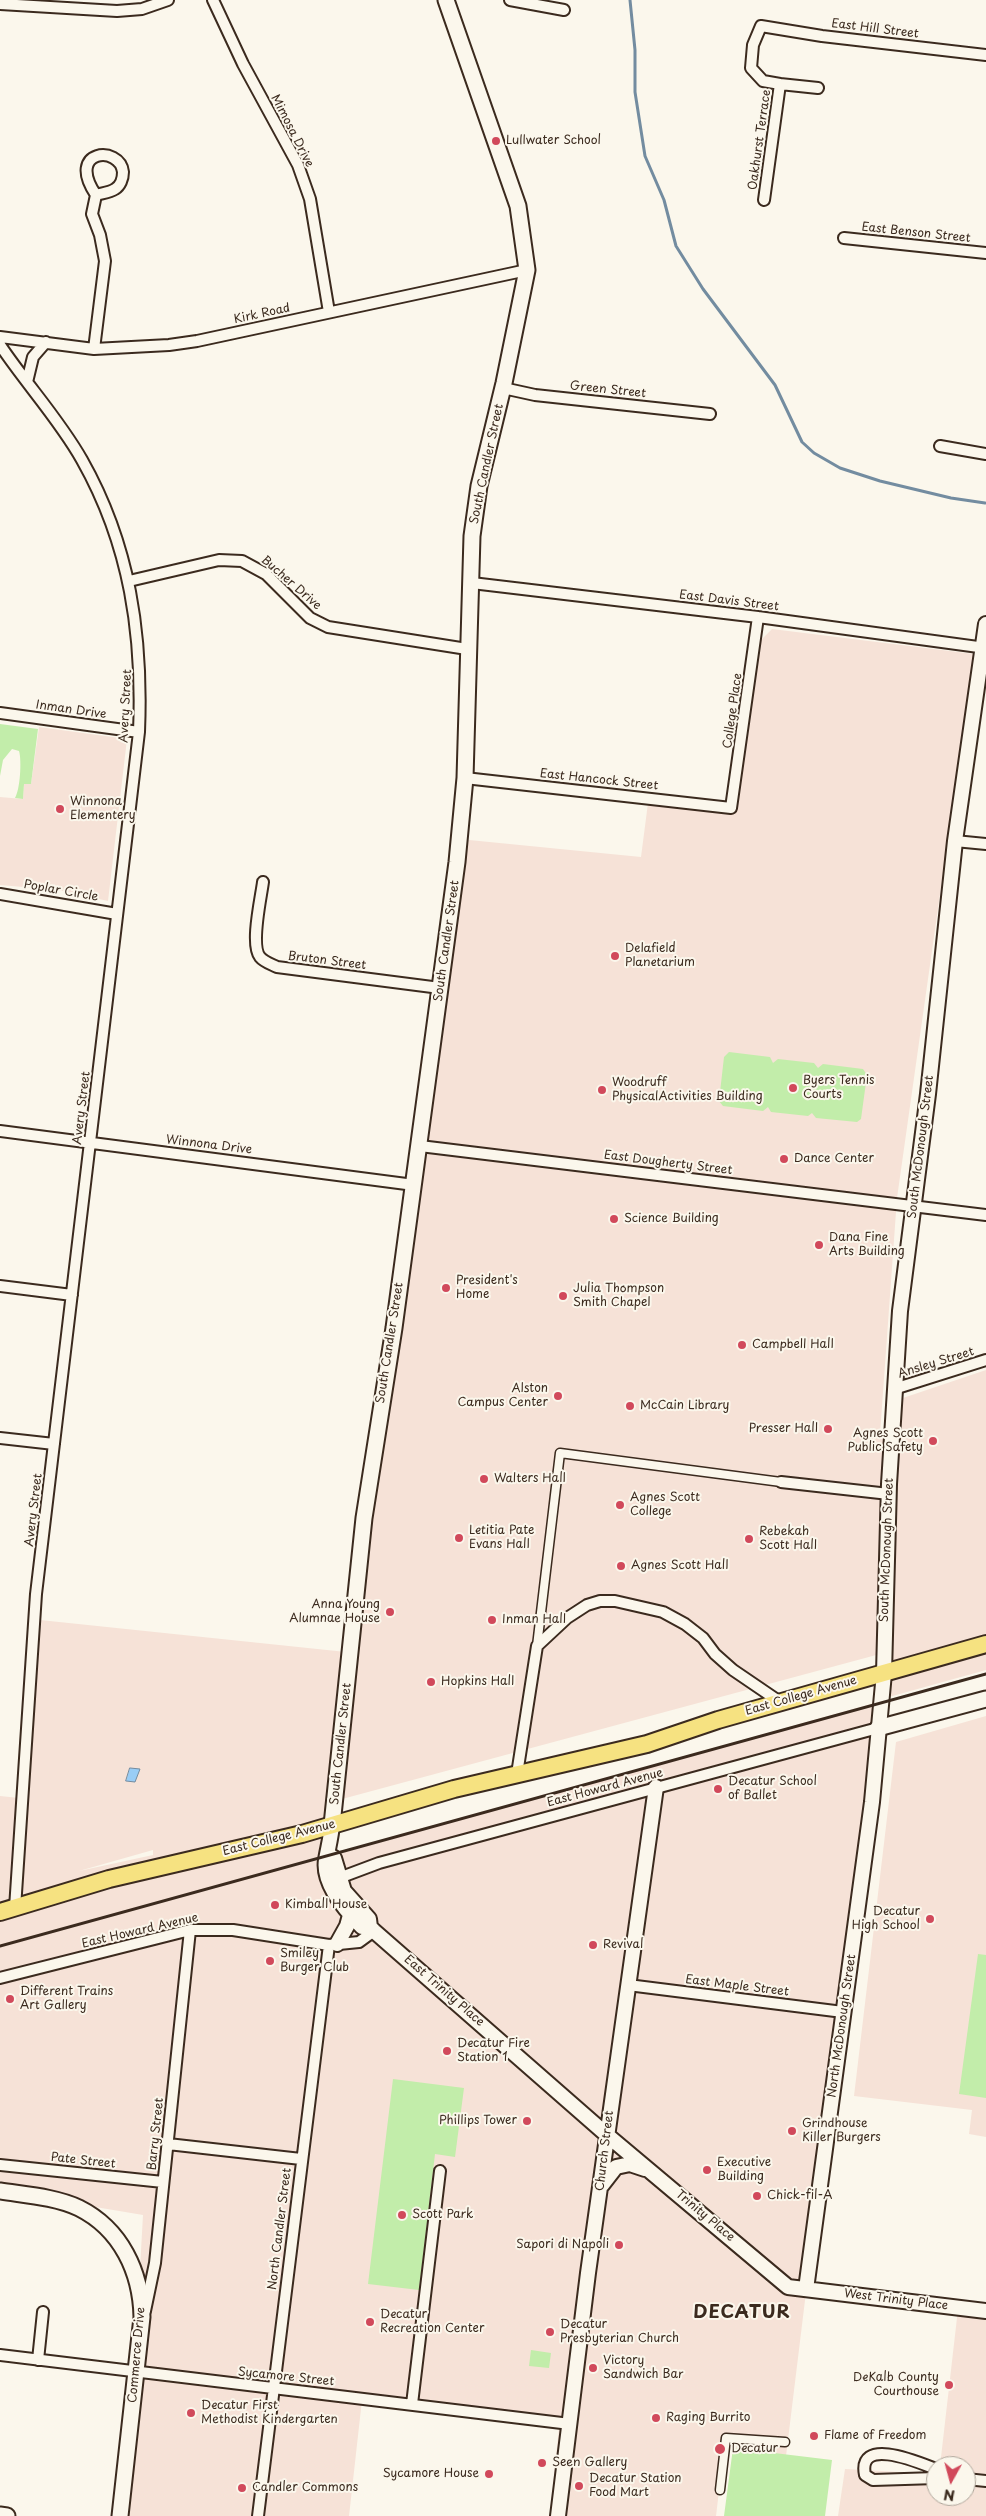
<!DOCTYPE html>
<html>
<head>
<meta charset="utf-8">
<style>
  body { margin:0 }
  #map { position:relative; width:986px; height:2516px; overflow:hidden; background:#fbf7ec; font-family:"Playpen Sans",sans-serif }
  canvas { display:block }
  .north { position:absolute; left:926px; top:2456px; width:50px; height:50px; box-sizing:border-box; background:#fbf7ec; border:1px solid #aea59a; border-radius:50%; rotate:187deg; font-size:14px; font-weight:700; line-height:20px; text-align:center; color:#3b2a1e }
  .north::after { content:''; display:block; margin:auto; width:18px; height:22px; background:#d1495b; clip-path:polygon(50% 0,100% 100%,50% 72%,0 100%) }
</style>
</head>
<body>
<div id="map">
<canvas width="986" height="2516"></canvas>
<div class="north">N</div>
</div>
<script>
const ctx = document.querySelector('canvas').getContext('2d');
ctx.lineJoin = 'round';
function paint(path, color) { ctx.fillStyle = color; ctx.fill(path, 'evenodd'); }
function trace(path, color, width, dash) { ctx.strokeStyle = color; ctx.lineWidth = width; ctx.lineCap = dash ? 'butt' : 'round'; ctx.setLineDash(dash || []); ctx.stroke(path); }
function label(font, color, halo, rows, align = 'center') {
  ctx.font = font + ' "Playpen Sans",sans-serif'; ctx.lineWidth = 4; ctx.setLineDash([]); ctx.textBaseline = 'middle'; ctx.strokeStyle = halo; ctx.fillStyle = color; for (const [text, x, y, turn = 0] of rows) {
    ctx.save(); ctx.translate(x, y); ctx.rotate((+turn || 0) * Math.PI / 180); ctx.textAlign = isNaN(turn) ? turn : align; if (halo) ctx.strokeText(text, 0, 0); ctx.fillText(text, 0, 0); ctx.restore();
  }
}
const built = new Path2D(`
  M772 629 974 654 897 1198 880 1434 895 1431 897 1400 986 1370V1670L878 1700 880 1654 331 1802 324 1858 878 1702 786 2456 724 2449 716 2516H550L559 2427 362 2400 349 2516H121L134 2376 143 2215 0 2191V1796L19 1798 40 1620 346 1652 459 839 641 857 648 803 728 812 761 640ZM153 1850V1855L79 1871Z
  M39 727 127 739 108 901 58 890 0 885V797L23 799 24 783 31 784Z
  M986 1716V2137L969 2134 972 2110 854 2096 896 1742Z
  M958 2309 986 2313V2516H838L845 2469 936 2474V2496H966V2466H940Z`);
const green = new Path2D(`
  M0 724 38 729 31 784H24L23 799 15 798C20 790 22 761 19 751L12 749 3 760 0 776Z
  M729 1052 770 1057 773 1063 778 1059 814 1063 818 1068 823 1064 863 1069 867 1075 861 1119 857 1122 816 1118 812 1113 808 1116 771 1112 768 1107 763 1111 723 1106 719 1101 724 1057Z
  M978 1954 986 1955V2098L959 2094Z
  M393 2079 464 2088 455 2157 435 2154 419 2290 368 2284Z
  M531 2350 551 2353 549 2368 529 2366Z
  M733 2448 832 2460 825 2516H724Z`);
const water = new Path2D(`
  M130 1768 140 1769 135 1782 126 1781Z`);
const stream = new Path2D(`
  M630 0 635 50V92L645 156 664 200 676 246 703 289 775 385 802 442 814 453 840 468 880 481 951 498 985 503`);
const pedestrian = new Path2D(`
  M537 1646 560 1453 781 1482
  M720 2490 726 2438 785 2442`);
const minor = new Path2D(`
  M213 0 243 64 298 165 310 199 329 312
  M510 0 564 10
  M0 4 117 11 142 9 168 0
  M780 84 818 88
  M764 200 780 84 763 81 751 68 753 45 761 26 822 36 986 55
  M844 238 986 253
  M0 337 94 349 169 345 197 341 527 270
  M0 345C26 384 59 419 82 460 130 545 143 635 139 732L36 1594 15 1908
  M94 349 105 261 100 235 92 214 96 195C102 193 109 193 115 189 120 186 123 179 123 172 120 145 65 149 96 195
  M27 382 33 357 46 342
  M503 388 535 395 710 414
  M940 446 986 454
  M129 581 219 560 242 561 266 574 310 618 328 627 467 649
  M472 583 758 617 986 648
  M0 713 139 732
  M465 778 731 808 758 617
  M955 841 986 844
  M263 882C261 898 250 945 260 957 264 962 271 964 277 967L440 988
  M0 894 117 914
  M0 1131 414 1185
  M420 1146 986 1215
  M0 1286 72 1295
  M894 1389 986 1360
  M0 1438 54 1444
  M781 1482 889 1494
  M517 1774 537 1646 567 1618 587 1605 600 1601H615L663 1612 685 1624 703 1638 715 1654 733 1670 780 1702
  M339 1878 379 1863 878 1728
  M0 1978 190 1930H233L329 1945 359 1942 374 1931
  M628 1985 843 2012
  M168 2144 301 2159
  M0 2165 163 2182
  M145 2311 155 2263 190 1930
  M0 2355 570 2424
  M38 2360 43 2312
  M412 2404 440 2171
  M936 2469C918 2462 857 2436 865 2475L873 2480 936 2478
  M966 2479 986 2481
  M258 2516 329 1945`);
const tertiary = new Path2D(`
  M332 1825C331 1837 328 1848 326 1860 322 1884 347 1912 362 1927H370
  M329 1855 334 1858 344 1891 369 1919 370 1927 374 1931 607 2135 788 2287 986 2311
  M337 1944 347 1926 350 1915
  M602 2185 616 2167 630 2164 645 2169
  M806 2289 872 1802 884 1673 889 1484 900 1311 928 1094 955 841 986 624
  M558 2516 588 2273 656 1787`);
const secondary = new Path2D(`
  M878 1728 986 1699
  M332 1825 364 1518 394 1328 457 862 465 778 472 536 479 486 504 383 527 270 518 206 446 0
  M0 2191C26 2195 56 2197 79 2208 121 2229 141 2272 142 2317L120 2516
  M0 2515 7 2516`);
const primary = new Path2D(`
  M0 1912 109 1879 302 1834 454 1789 647 1744 718 1720 986 1644`);
const rail = new Path2D(`
  M0 1946 986 1674`);
const markers = [
  [496,141,5,"#d1495b"],
  [60,809,5,"#d1495b"],
  [615,956,5,"#d1495b"],
  [793,1088,5,"#d1495b"],
  [602,1090,5,"#d1495b"],
  [784,1159,5,"#d1495b"],
  [614,1219,5,"#d1495b"],
  [819,1245,5,"#d1495b"],
  [446,1288,5,"#d1495b"],
  [563,1296,5,"#d1495b"],
  [742,1345,5,"#d1495b"],
  [558,1396,5,"#d1495b"],
  [630,1406,5,"#d1495b"],
  [828,1429,5,"#d1495b"],
  [933,1441,5,"#d1495b"],
  [484,1479,5,"#d1495b"],
  [620,1505,5,"#d1495b"],
  [459,1538,5,"#d1495b"],
  [749,1539,5,"#d1495b"],
  [621,1566,5,"#d1495b"],
  [390,1612,5,"#d1495b"],
  [492,1620,5,"#d1495b"],
  [431,1682,5,"#d1495b"],
  [718,1789,5,"#d1495b"],
  [275,1905,5,"#d1495b"],
  [930,1919,5,"#d1495b"],
  [593,1945,5,"#d1495b"],
  [270,1961,5,"#d1495b"],
  [10,1999,5,"#d1495b"],
  [447,2051,5,"#d1495b"],
  [527,2121,5,"#d1495b"],
  [792,2131,5,"#d1495b"],
  [707,2170,5,"#d1495b"],
  [757,2196,5,"#d1495b"],
  [402,2215,5,"#d1495b"],
  [619,2245,5,"#d1495b"],
  [370,2322,5,"#d1495b"],
  [550,2332,5,"#d1495b"],
  [593,2368,5,"#d1495b"],
  [949,2385,5,"#d1495b"],
  [191,2413,5,"#d1495b"],
  [656,2418,5,"#d1495b"],
  [814,2436,5,"#d1495b"],
  [720,2449,6,"#d1495b"],
  [542,2463,5,"#d1495b"],
  [489,2474,5,"#d1495b"],
  [579,2486,5,"#d1495b"],
  [242,2488,5,"#d1495b"]
];
const streetNames = [
  ["East Hill Street",875,29,7],
  ["Mimosa Drive",292,131,63],
  ["Oakhurst Terrace",760,140,-82],
  ["East Benson Street",916,233,6],
  ["Kirk Road",262,314,-12],
  ["Green Street",608,390,6],
  ["South Candler Street",487,464,-78],
  ["Bucher Drive",291,583,41],
  ["East Davis Street",729,601,7],
  ["Avery Street",126,706,-87],
  ["Inman Drive",71,710,8],
  ["College Place",733,711,-82],
  ["East Hancock Street",599,780,6],
  ["Poplar Circle",61,891,10],
  ["South Candler Street",447,941,-82],
  ["Bruton Street",327,961,7],
  ["Avery Street",82,1108,-83],
  ["Winnona Drive",209,1145,7],
  ["South McDonough Street",921,1147,-83],
  ["East Dougherty Street",668,1163,7],
  ["South Candler Street",390,1343,-81],
  ["Ansley Street",936,1363,-17],
  ["Avery Street",34,1510,-83],
  ["South McDonough Street",887,1550,-88],
  ["East College Avenue",801,1696,-16],
  ["South Candler Street",341,1744,-84],
  ["East Howard Avenue",605,1788,-15],
  ["East College Avenue",279,1838,-14],
  ["East Howard Avenue",140,1931,-13],
  ["East Maple Street",737,1986,7],
  ["East Trinity Place",444,1991,41],
  ["North McDonough Street",842,2026,-82],
  ["Barry Street",156,2134,-84],
  ["Church Street",605,2151,-83],
  ["Pate Street",83,2161,6],
  ["Trinity Place",705,2216,40],
  ["North Candler Street",280,2229,-83],
  ["West Trinity Place",896,2300,7],
  ["Commerce Drive",137,2355,-85],
  ["Sycamore Street",286,2377,6]
];
const poiNames = [
  ["Lullwater School",506,141],
  ["Winnona",70,802],
  ["Elementery",70,816],
  ["Delafield",625,949],
  ["Planetarium",625,963],
  ["Byers Tennis",803,1081],
  ["Courts",803,1095],
  ["Woodruff",612,1083],
  ["PhysicalActivities Building",612,1097],
  ["Dance Center",794,1159],
  ["Science Building",624,1219],
  ["Dana Fine",829,1238],
  ["Arts Building",829,1252],
  ["President's",456,1281],
  ["Home",456,1295],
  ["Julia Thompson",573,1289],
  ["Smith Chapel",573,1303],
  ["Campbell Hall",752,1345],
  ["Alston",548,1389,"right"],
  ["Campus Center",548,1403,"right"],
  ["McCain Library",640,1406],
  ["Presser Hall",818,1429,"right"],
  ["Agnes Scott",923,1434,"right"],
  ["Public Safety",923,1448,"right"],
  ["Walters Hall",494,1479],
  ["Agnes Scott",630,1498],
  ["College",630,1512],
  ["Letitia Pate",469,1531],
  ["Evans Hall",469,1545],
  ["Rebekah",759,1532],
  ["Scott Hall",759,1546],
  ["Agnes Scott Hall",631,1566],
  ["Anna Young",380,1605,"right"],
  ["Alumnae House",380,1619,"right"],
  ["Inman Hall",502,1620],
  ["Hopkins Hall",441,1682],
  ["Decatur School",728,1782],
  ["of Ballet",728,1796],
  ["Kimball House",285,1905],
  ["Decatur",920,1912,"right"],
  ["High School",920,1926,"right"],
  ["Revival",603,1945],
  ["Smiley",280,1954],
  ["Burger Club",280,1968],
  ["Different Trains",20,1992],
  ["Art Gallery",20,2006],
  ["Decatur Fire",457,2044],
  ["Station 1",457,2058],
  ["Phillips Tower",517,2121,"right"],
  ["Grindhouse",802,2124],
  ["Killer Burgers",802,2138],
  ["Executive",717,2163],
  ["Building",717,2177],
  ["Chick-fil-A",767,2196],
  ["Scott Park",412,2215],
  ["Sapori di Napoli",609,2245,"right"],
  ["Decatur",380,2315],
  ["Recreation Center",380,2329],
  ["Decatur",560,2325],
  ["Presbyterian Church",560,2339],
  ["Victory",603,2361],
  ["Sandwich Bar",603,2375],
  ["DeKalb County",939,2378,"right"],
  ["Courthouse",939,2392,"right"],
  ["Decatur First",201,2406],
  ["Methodist Kindergarten",201,2420],
  ["Raging Burrito",666,2418],
  ["Flame of Freedom",824,2436],
  ["Decatur",731,2449],
  ["Seen Gallery",552,2463],
  ["Sycamore House",479,2474,"right"],
  ["Decatur Station",589,2479],
  ["Food Mart",589,2493],
  ["Candler Commons",252,2488]
];
const districtNames = [
  ["DECATUR",742,2313]
];
paint(built, '#f6e2d7');
paint(green, '#c2edaa');
paint(water, '#99cdf6');
trace(water, '#738ca0', 1);
trace(stream, '#738ca0', 3);
trace(pedestrian, '#3b2a1e', 11);
trace(minor, '#3b2a1e', 14);
trace(tertiary, '#3b2a1e', 18);
trace(secondary, '#3b2a1e', 19);
trace(primary, '#3b2a1e', 20);
trace(pedestrian, '#fbf7ec', 8);
trace(minor, '#fbf7ec', 10);
trace(tertiary, '#fbf7ec', 14);
trace(secondary, '#fbf7ec', 15);
trace(primary, '#f6e281', 16);
trace(rail, '#3b2a1e', 3);
for (const [x, y, r, color] of markers) { const dot = new Path2D(); dot.arc(x, y, r, 0, 2 * Math.PI); ctx.fillStyle = color; ctx.fill(dot); trace(dot, '#fbf7ec', 2); }
label('12px', '#3b2a1e', '#fbf7ec', streetNames);
label('12px', '#3b2a1e', '#fbf7ec', poiNames, 'left');
ctx.letterSpacing = '1px';
label('bold 18px', '#3b2a1e', '#fbf7ec', districtNames);
ctx.letterSpacing = '0px';
</script>
</body>
</html>
